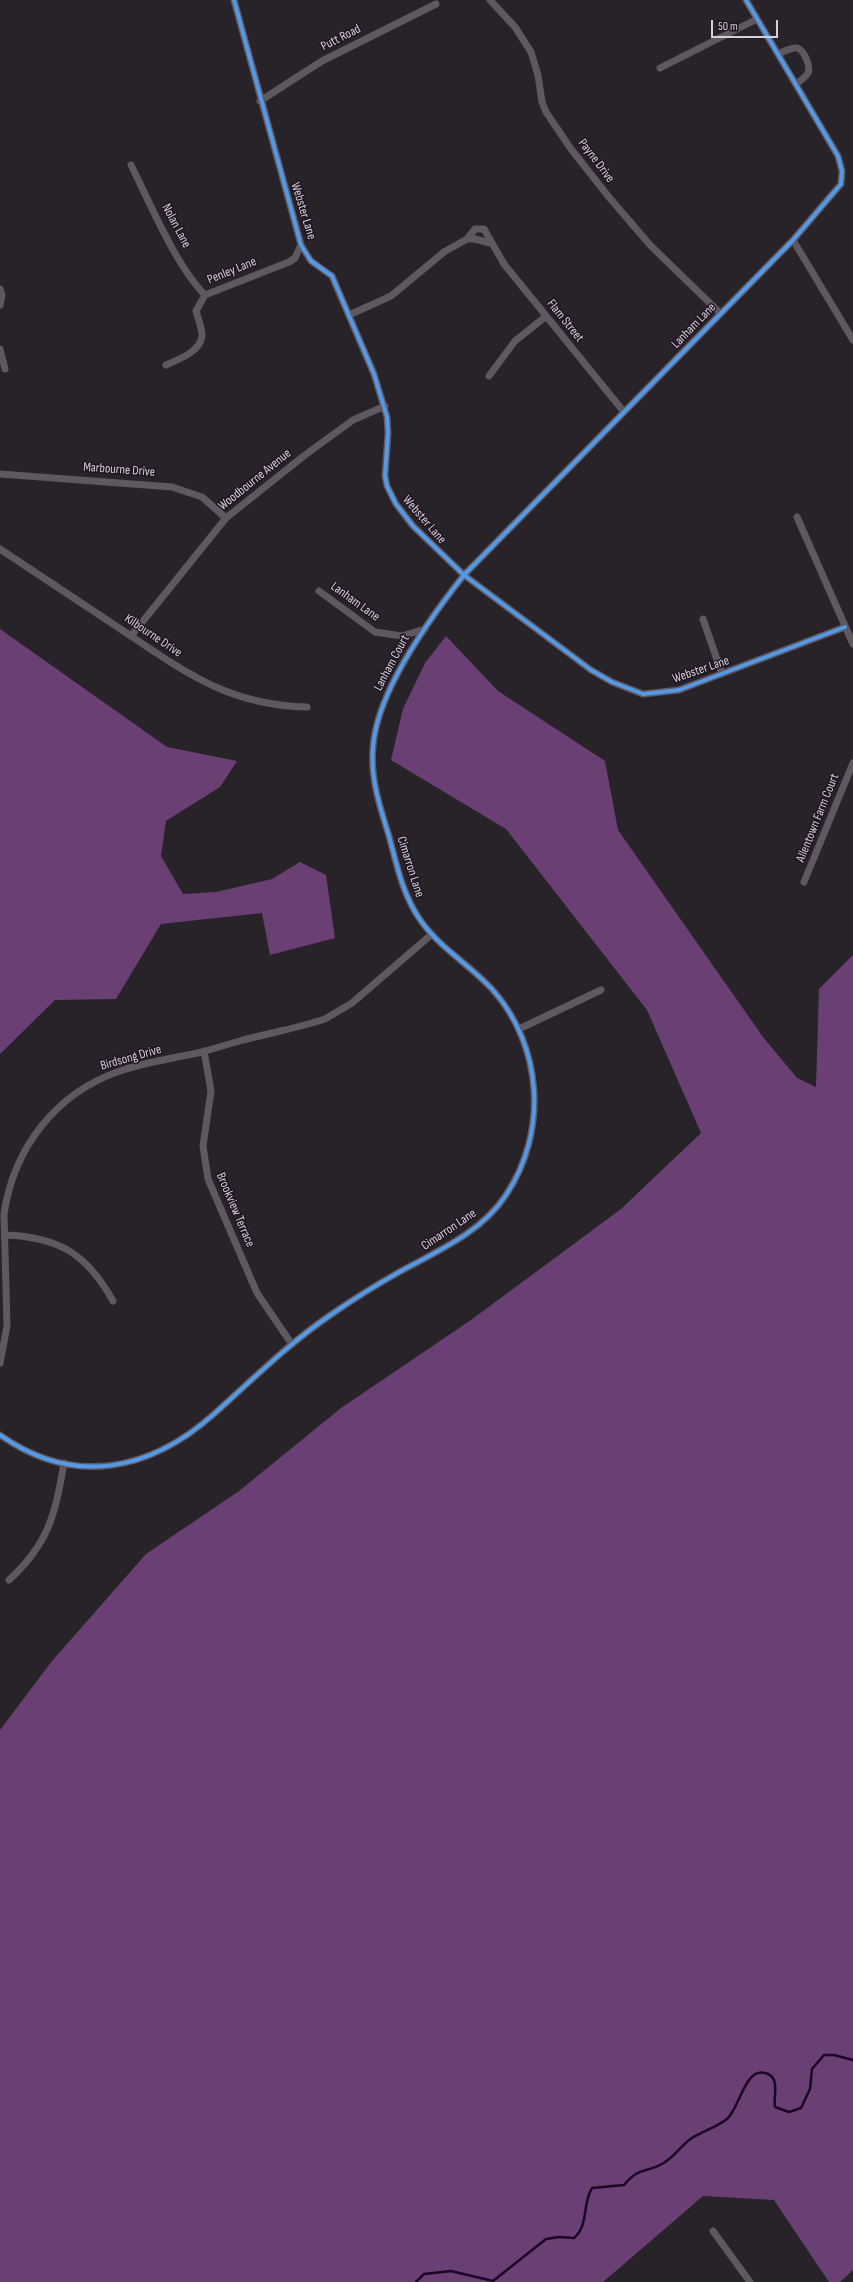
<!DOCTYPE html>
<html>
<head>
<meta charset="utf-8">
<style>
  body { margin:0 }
  #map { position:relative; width:853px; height:2282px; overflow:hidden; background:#282229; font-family:"Sofia Sans Condensed",sans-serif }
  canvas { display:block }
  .scale { position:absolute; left:711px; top:20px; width:67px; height:18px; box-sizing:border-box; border:2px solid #d5ced7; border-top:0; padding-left:5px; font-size:12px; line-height:14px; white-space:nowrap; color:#d5ced7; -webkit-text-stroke:3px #201623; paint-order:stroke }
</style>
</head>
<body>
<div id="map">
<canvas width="853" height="2282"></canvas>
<div class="scale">50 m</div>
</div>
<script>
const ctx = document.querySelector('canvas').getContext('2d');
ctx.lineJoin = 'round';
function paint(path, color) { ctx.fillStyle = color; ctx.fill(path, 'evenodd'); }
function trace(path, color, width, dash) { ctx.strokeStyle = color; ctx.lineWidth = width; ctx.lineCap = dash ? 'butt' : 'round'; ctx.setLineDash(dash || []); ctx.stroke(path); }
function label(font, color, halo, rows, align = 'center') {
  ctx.font = font + ' "Sofia Sans Condensed",sans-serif'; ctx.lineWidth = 3; ctx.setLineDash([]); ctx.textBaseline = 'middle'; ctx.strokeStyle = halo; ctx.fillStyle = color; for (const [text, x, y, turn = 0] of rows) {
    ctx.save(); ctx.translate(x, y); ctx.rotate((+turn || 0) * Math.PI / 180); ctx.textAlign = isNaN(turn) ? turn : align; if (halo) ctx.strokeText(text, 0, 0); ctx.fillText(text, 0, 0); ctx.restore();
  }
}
const forest = new Path2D(`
  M0 629 167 747 237 761 220 787 166 821 161 856 183 894 216 892 272 879 300 862 326 875 335 938 270 955 262 913 161 924 116 999 55 1000 0 1054Z
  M446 636 498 691 605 761 618 830 763 1037 797 1078 816 1087 819 989 853 955V2270L840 2282H829L774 2200 703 2196 603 2282H0V1730L52 1661 146 1554 239 1491 341 1408 471 1320 621 1209 701 1133 647 1010 506 829 391 760 403 709 425 663Z`);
const stream = new Path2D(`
  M416 2282 424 2274 451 2271 493 2281 546 2239 559 2237 574 2238C589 2225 582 2204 592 2188L624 2185C640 2166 644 2174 662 2164 675 2157 681 2145 692 2138 703 2131 717 2127 727 2119 740 2108 745 2064 768 2074 780 2079 773 2097 775 2107L789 2112 801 2108 810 2089 812 2069 824 2055H834L853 2060`);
const street = new Path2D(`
  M234 0 301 245 311 261 332 276 374 374 387 417 388 433 385 476 387 486 396 504 413 526 464 575 591 670 612 682 643 694 679 690 845 627
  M490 0 515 27 531 52 538 75 542 102 546 112 571 149 608 196 650 245 720 313
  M778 54C783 52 791 47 797 48 804 50 811 66 808 73 806 77 800 81 796 84
  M660 68 757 19
  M260 101 322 61 436 4
  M131 165C150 203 176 266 205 295
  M467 239 475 229H484L504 264 624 412
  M793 240 853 340
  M0 289 2 295 0 305
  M349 315 391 296 444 252 467 239H475L490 243
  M0 349 5 369
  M166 365C179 359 200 352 202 336 202 328 198 318 196 311L205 295 289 262 295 258 301 245
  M489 376 515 341 545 317
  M0 474 172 487 202 497 226 518
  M797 517 853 644
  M0 549C40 576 80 602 119 628 184 671 226 705 307 707
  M319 591 375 632 402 636 425 629
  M703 619 722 674
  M131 636 226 518 305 455 353 420 385 406
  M804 882 853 763
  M519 1029 601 990
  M204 1051 211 1091 203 1146 208 1179 257 1293 291 1343
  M5 1235C59 1237 87 1254 113 1301
  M0 1363 7 1326 4 1214C14 1147 56 1093 120 1071 146 1062 175 1058 202 1052 216 1048 229 1044 243 1040 270 1033 298 1028 325 1019L352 1003 432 934
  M0 1435C74 1487 150 1471 214 1414 252 1380 287 1345 329 1316 352 1300 376 1285 401 1271 438 1251 482 1232 506 1195 548 1132 543 1046 492 989 470 965 440 948 421 921 403 896 397 866 389 836 380 807 370 778 373 747 377 691 430 618 464 575L793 240 841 184 842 171 838 156 746 0
  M9 1580C49 1543 55 1515 64 1463
  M713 2231 750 2282`);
const cycleway = new Path2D(`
  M234 0 301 245 311 261 332 276 374 374 387 417 388 433 385 476 387 486 396 504 413 526 464 575 591 670 612 682 643 694 679 690 845 627
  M0 1435C74 1487 150 1471 214 1414 252 1380 287 1345 329 1316 352 1300 376 1285 401 1271 438 1251 482 1232 506 1195 548 1132 543 1046 492 989 470 965 440 948 421 921 403 896 397 866 389 836 380 807 370 778 373 747 377 691 430 618 464 575L793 240 841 184 842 171 838 156 746 0`);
const streetNames = [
  ["Putt Road",341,38,-27],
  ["Payne Drive",596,161,53],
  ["Webster Lane",303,211,73],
  ["Nolan Lane",176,226,62],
  ["Penley Lane",232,271,-22],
  ["Flam Street",565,321,51],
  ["Lanham Lane",694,326,-46],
  ["Marbourne Drive",119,470,4],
  ["Woodbourne Avenue",255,480,-39],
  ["Webster Lane",424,520,49],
  ["Lanham Lane",355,602,36],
  ["Kilbourne Drive",153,636,34],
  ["Lanham Court",392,663,-62],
  ["Webster Lane",701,670,-19],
  ["Allentown Farm Court",818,818,-68],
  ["Cimarron Lane",410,867,72],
  ["Birdsong Drive",131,1058,-16],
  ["Brookview Terrace",235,1210,67],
  ["Cimarron Lane",449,1230,-34]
];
paint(forest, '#6a4074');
trace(stream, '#1d0325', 2.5);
trace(street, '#5f5860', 7);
trace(cycleway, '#5399e6', 4);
label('13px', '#d5ced7', '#201623', streetNames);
</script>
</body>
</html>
